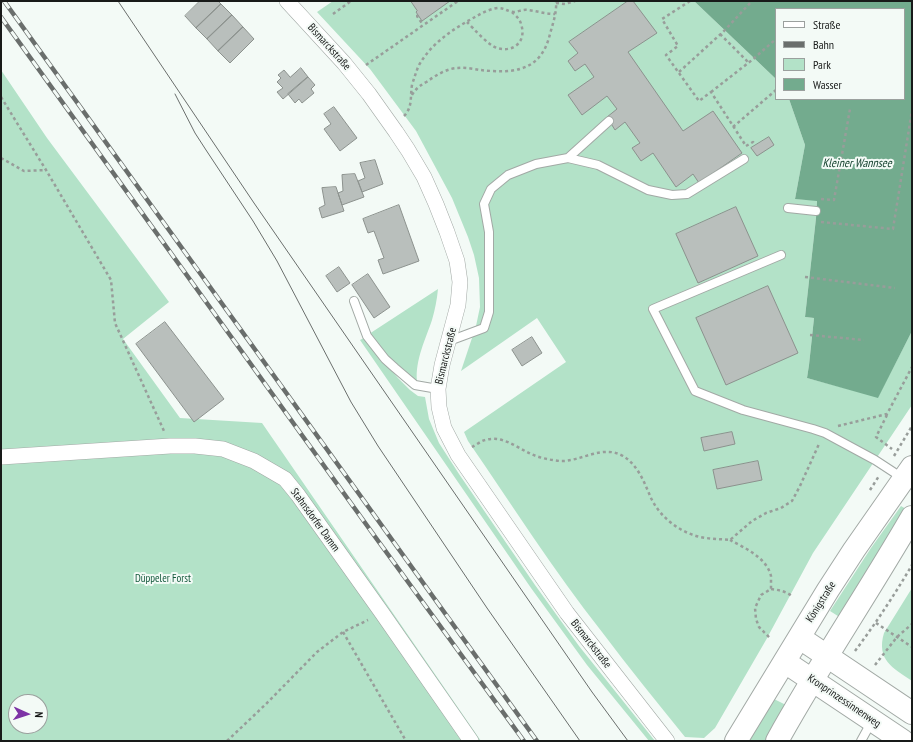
<!DOCTYPE html>
<meta charset="utf-8">
<style>
body{margin:0}
#map{position:relative;width:913px;height:742px;overflow:hidden;background:#f3faf6;font-family:"PT Sans Narrow",sans-serif}
canvas{display:block}
.frame{position:absolute;inset:0;border:2px solid #181a19;pointer-events:none}
.legend{position:absolute;left:775px;top:8px;width:130px;height:92px;box-sizing:border-box;background:#f3faf6;border:1px solid #9ba09e;margin:0;padding:5px 7px;list-style:none;font-size:12px;color:#181a19}
.legend li{display:flex;align-items:center;gap:8px;height:20px}
.legend b{width:20px;border:1px solid #9ba09e}
.north{position:absolute;left:8px;top:694px;width:40px;height:40px;box-sizing:border-box;background:#f3faf6;border:1px solid #9ba09e;border-radius:50%;rotate:93deg;font-size:11px;font-weight:700;line-height:16px;text-align:center;color:#181a19}
.north::after{content:'';display:block;margin:auto;width:14px;height:18px;background:#7d33a6;clip-path:polygon(50% 0,100% 100%,50% 72%,0 100%)}
</style>
<div id="map">
<canvas width="913" height="742"></canvas>
<div class="frame"></div>
<ul class="legend">
<li><b style="height:5px;background:#fff"></b>Straße</li>
<li><b style="height:5px;background:#6a6e6c"></b>Bahn</li>
<li><b style="height:11px;background:#b3e2c8"></b>Park</li>
<li><b style="height:11px;background:#73ab8e"></b>Wasser</li>
</ul>
<div class="north">N</div>
</div>
<script>
const ctx = document.querySelector('canvas').getContext('2d');
ctx.lineJoin = 'round';
function paint(path, color) { ctx.fillStyle = color; ctx.fill(path, 'evenodd'); }
function stroke(path, color, width, dash) { ctx.strokeStyle = color; ctx.lineWidth = width; ctx.lineCap = dash ? 'butt' : 'round'; ctx.setLineDash(dash || []); ctx.stroke(path); }
function label(font, color, halo, rows, align = 'center') {
  ctx.font = font + ' "PT Sans Narrow",sans-serif'; ctx.lineWidth = 4; ctx.setLineDash([]); ctx.textBaseline = 'middle'; ctx.strokeStyle = halo; ctx.fillStyle = color; for (const [text, x, y, turn = 0] of rows) {
    ctx.save(); ctx.translate(x, y); ctx.rotate((+turn || 0) * Math.PI / 180); ctx.textAlign = isNaN(turn) ? turn : align; if (halo) ctx.strokeText(text, 0, 0); ctx.fillText(text, 0, 0); ctx.restore();
  }
}
paint(new Path2D(`
 M333,1h361l82,78v20h13l16,46 -10,54 22,1 -1,18 -11,99 9,1 -5,47 -2,13 71,19 34,-66v74l-99,148 -47,87 -51,88 -11,10 -19,-1c-28,-35 -56,-69 -83,-105 -48,-61 -90,-127 -134,-191l-4,-9 102,-70 -29,-44 -76,53 15,-45 4,-19 -1,-29 -5,-23 -6,-18 -16,-39 -29,-54 -7,-13 -46,-62 -53,-57z
 M1,70l46,68 122,164 -46,37 57,79 82,5 219,318h-480zM16,702h24v24h-24z
 M438,289c-1,10 -3,21 -6,31 -6,18 -17,40 -15,61 -17,-9 -36,-31 -48,-47z
 M364,338l34,40 12,12 8,6 7,1 4,22 10,24 20,31 76,111 44,61 76,95h-6l-62,-76 -56,-77 -171,-248z
 M901,506l5,3 -65,109 -11,-7 41,-63z
 M912,588v93c-19,-13 -36,-21 -28,-48z
 M772,698l14,7 -19,36h-20z`), '#b3e2c8');
paint(new Path2D(`
 M694,1h218v330l-34,67 -71,-20 2,-13 5,-47 -9,-1 11,-99 1,-17 -22,-2 10,-54 -16,-46h115v-90h-128v70z`), '#73ab8e');
const building = new Path2D(`
 M200,1h18l3,3 -25,24 -11,-12z
 M411,1h39l-28,20 -6,-9 1,-1z
 M628,1h5l24,32 -29,19 55,79 30,-20 29,42 -43,30 -6,-9 -17,13 -23,-34 -12,8 -9,-13 8,-5 -15,-21 -10,8 -8,-13 10,-8 -10,-13 -25,19 -14,-20 26,-18 -9,-13 -10,7 -7,-10 10,-8 -9,-11z
 M221,4l11,11 -25,24 -11,-11z
 M232,15l11,12 -25,24 -11,-12z
 M243,27l11,12 -24,24 -12,-12z
 M301,68l7,9 -25,22 -6,-7 6,-4 -6,-6 4,-4 -3,-3 6,-5 6,7z
 M308,77l7,8 -4,4 3,4 -12,10 -3,-4 -4,4 -7,-9z
 M334,107l23,31 -17,13 -16,-22 7,-5 -7,-10z
 M769,137l5,8 -17,11 -6,-8z
 M375,160l8,24 -21,8 -4,-11 7,-3 -5,-15z
 M355,174l9,23 -22,8 -4,-12 5,-2 -1,-16z
 M336,187l8,24 -22,7 -3,-10 6,-3 -3,-17z
 M399,205l20,56 -36,13 -5,-14 6,-2 -10,-27 -6,2 -5,-14z
 M736,207l22,49 -60,27 -22,-49z
 M339,267l11,16 -13,9 -11,-16z
 M368,274l22,33 -16,11 -22,-33z
 M768,286l30,67 -72,32 -30,-67z
 M165,322l59,77 -30,23 -58,-78z
 M532,337l10,16 -20,13 -10,-16z
 M732,432l3,12 -31,7 -3,-13z
 M758,461l4,19 -45,9 -4,-19z`);
paint(building, '#b9bfbc');
stroke(building, '#8c928e', 1);
const service = new Path2D(`
 M568,158l41,-37
 M788,208l28,3
 M781,255l-128,54 42,82 48,19 70,19 12,4 50,27 29,19
 M354,301l13,35 18,23 10,9 20,17 23,4
 M449,341l35,-13 5,-16v-80l-5,-28 7,-15 17,-14 28,-11 32,-6 30,7 50,25 24,5 15,-1 57,-35
 M861,741l11,-20`);
const minor = new Path2D(`
 M287,1l57,62 25,31 27,38 12,18 16,27 12,27 11,28 10,29 3,21 -2,23 -16,60 -4,24 1,18 5,21 14,27 109,158 100,128
 M1,457l169,-11h25l28,3 31,12 31,18 13,16 84,118 89,128`);
const secondary = new Path2D(`
 M800,638l112,75
 M785,662l118,79`);
const primary = new Path2D(`
 M736,741l92,-151 26,-40 58,-83
 M777,741c42,-76 91,-148 135,-224`);
stroke(service, '#a2a9a5', 10);
stroke(minor, '#a2a9a5', 16);
stroke(secondary, '#a2a9a5', 24);
stroke(primary, '#a2a9a5', 24);
stroke(new Path2D(`
 M690,1l-28,18 16,27 -12,9 33,46 12,-9 35,54
 M556,3l9,1 10,-3
 M333,14l18,-13
 M416,16h1l6,9
 M467,22c7,7 21,23 30,26 17,5 30,-7 24,-24 -1,-5 -5,-8 -9,-12
 M720,34l28,28
 M366,65l92,-64
 M679,72l45,-41 28,-30
 M711,92l41,-32 24,-21
 M412,95c4,-7 9,-10 16,-14 8,-6 20,-13 30,-13 7,-1 15,1 22,2 20,2 46,4 60,-14 5,-6 8,-14 10,-22 3,-11 7,-22 6,-33
 M1,97l45,73 65,110 4,43 49,108
 M404,116c9,-9 6,-20 8,-31 2,-7 4,-12 6,-18 12,-23 35,-38 57,-50 7,-4 14,-8 23,-9 6,0 9,3 15,4 5,0 10,-3 15,-2 9,1 17,4 27,4
 M733,127l43,-37
 M746,146l7,-4 2,3
 M1,158l23,13 22,-1
 M821,199l13,1 16,-91
 M821,222l72,7 19,-119
 M805,277l90,11
 M810,335l54,5
 M887,415l-11,22 16,12
 M838,426l49,-12 25,-47
 M472,447c4,-2 9,-6 13,-7 17,-5 31,7 46,14 9,4 19,6 29,7 20,1 43,-17 63,-5 15,9 21,26 28,42 9,19 28,34 49,39 10,2 20,2 30,3l22,-19 14,-8 15,-5 11,-7 8,-15 19,-42
 M894,456l18,-30
 M870,490l9,-14
 M730,540c15,8 37,18 41,36 0,4 0,9 0,13l-10,6 -6,13 1,11 3,8 12,12
 M771,589c8,1 15,2 22,8
 M876,623l36,24
 M343,632l63,109
 M855,651c21,-28 40,-57 57,-86
 M875,665l22,-28 15,-13
 M227,741l39,-37 51,-52 26,-20 25,-12`), '#989d9a', 2.5, [3, 3]);
stroke(service, '#fff', 8);
stroke(minor, '#fff', 15);
stroke(secondary, '#fff', 22);
stroke(primary, '#fff', 22);
stroke(new Path2D(`
 M118,1l136,202 338,489 36,49
 M175,94l20,39 11,17 47,71 24,40 74,141 27,44 109,162 93,133`), '#6a6e6c', 1);
const rail = new Path2D(`
 M4,1l533,740
 M1,17l375,521 148,203`);
stroke(rail, '#6a6e6c', 4.5);
stroke(rail, '#f3faf6', 3, [9]);
label('11px', '#181a19', '#f3faf6', [
 ["Bismarckstraße",329,47,48],
 ["Bismarckstraße",446,356,-76],
 ["Stahnsdorfer Damm",315,520,54],
 ["Königstraße",821,602,-58],
 ["Bismarckstraße",591,644,52],
 ["Kronprinzessinnenweg",844,701,34]
]);
label('11px', '#14593c', '#f3faf6', [
 ["Düppeler Forst",163,579]
]);
label('italic 12px', '#103e2a', '#f3faf6', [
 ["Kleiner Wannsee",857,164]
]);
</script>
